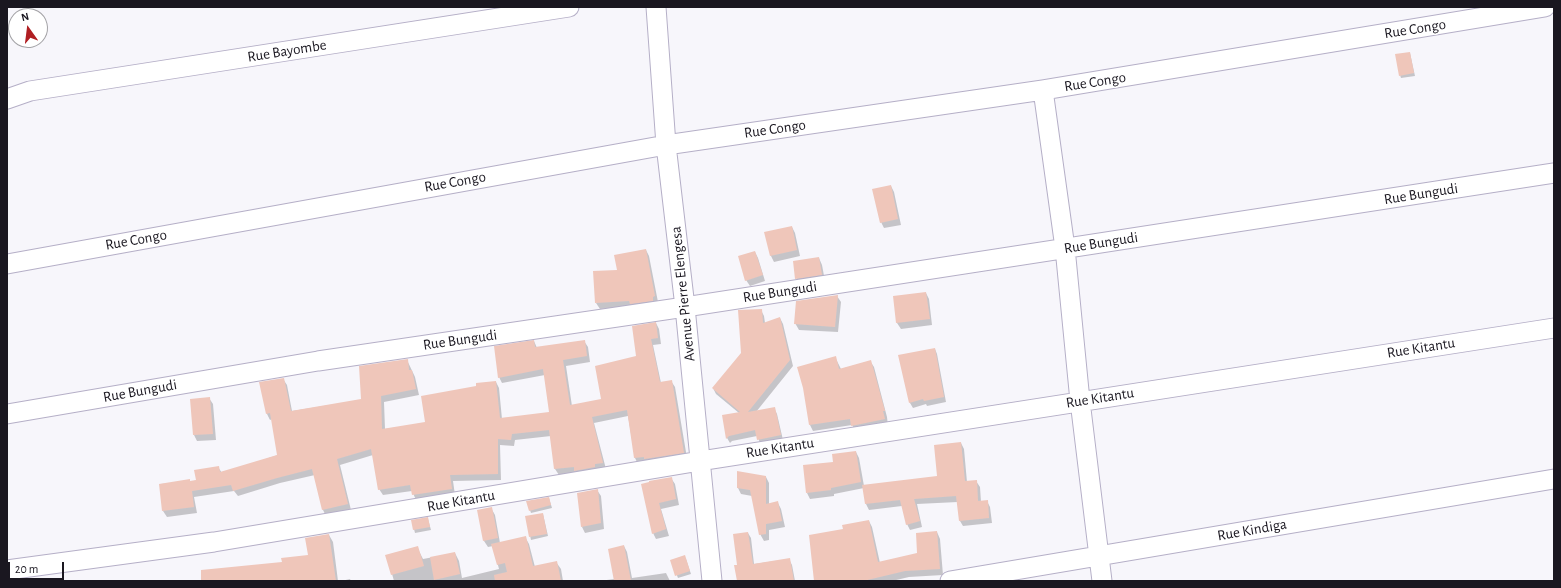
<!DOCTYPE html>
<style>
body{margin:0}
#map{position:relative;width:1561px;height:588px;overflow:hidden;background:#f7f6fb;font-family:"Alegreya Sans",sans-serif}
canvas{display:block}
.frame{position:absolute;inset:0;border:8px solid #1a1720;pointer-events:none}
.north{position:absolute;left:8px;top:8px;width:40px;height:40px;box-sizing:border-box;background:#fff;border:1px solid #a3a2a6;border-radius:50%;rotate:346deg;font-size:11px;font-weight:700;line-height:16px;text-align:center;color:#1a1720}
.north::after{content:'';display:block;margin:auto;width:14px;height:18px;background:#b01e22;clip-path:polygon(50% 0,100% 100%,50% 72%,0 100%)}
.scale{position:absolute;left:8px;top:562px;width:56px;height:18px;box-sizing:border-box;border:2px solid #1a1720;border-top:0;padding-left:5px;font-size:12px;line-height:14px;white-space:nowrap;color:#1a1720;-webkit-text-stroke:3px #fff;paint-order:stroke}
</style>
<div id="map">
<canvas width="1561" height="588"></canvas>
<div class="frame"></div>
<div class="north">N</div>
<div class="scale">20 m</div>
</div>
<script>
const ctx = document.querySelector('canvas').getContext('2d');
ctx.lineJoin = 'round';
function paint(path, color) { ctx.fillStyle = color; ctx.fill(path, 'evenodd'); }
function stroke(path, color, width, dash) { ctx.strokeStyle = color; ctx.lineWidth = width; ctx.lineCap = dash ? 'butt' : 'round'; ctx.setLineDash(dash || []); ctx.stroke(path); }
function label(font, color, halo, rows, align = 'center') {
  ctx.font = font + ' "Alegreya Sans",sans-serif'; ctx.lineWidth = 3; ctx.setLineDash([]); ctx.textBaseline = 'middle'; ctx.strokeStyle = halo; ctx.fillStyle = color; for (const [text, x, y, turn = 0] of rows) {
    ctx.save(); ctx.translate(x, y); ctx.rotate((+turn || 0) * Math.PI / 180); ctx.textAlign = isNaN(turn) ? turn : align; if (halo) ctx.strokeText(text, 0, 0); ctx.fillText(text, 0, 0); ctx.restore();
  }
}
paint(new Path2D(`
 M1410,53l5,23 -14,2 -1,-3z
 M891,186l3,6 7,33 -17,3 -3,-6z
 M792,227l3,6 5,23 -26,6 -3,-6 -6,-23z
 M646,250l3,6 9,46 -25,5 -33,2 -4,-6 22,-32z
 M755,252l3,6 7,23 -15,5 -4,-6z
 M819,258l3,7 3,16 -25,4 -4,-6z
 M926,293l3,6 3,26 -31,4 -4,-6 -3,-26z
 M837,296l4,6 -3,30 -39,-2 -4,-7z
 M761,310l3,6 1,7 15,-5 3,6 10,42 -37,46 18,-4 3,6 6,26 -22,5 -4,-9 -25,5 -2,2 -3,-5 -4,-22 16,-3 -23,-19 -3,-6 29,-35z
 M656,323l3,6 2,15 -8,1 8,38 10,-2 4,6 12,71 -49,6 -3,-6 -7,-42 -34,7 12,46 -47,6 -4,-6 -4,-33 -36,4 -1,6 -14,-1 1,35 -48,1 2,14 -39,5 -4,-9 -29,4 -4,-6 -6,-34 -33,10 11,45 -25,6 -3,-6 -8,-35 -35,8 -42,13 -4,-5 -40,6 3,16 -30,4 -4,-6 -3,-27 31,-2 6,-2 21,-13 4,6 56,-18 -6,-36 -2,1 -3,-6 -7,-31 23,-4 4,6 5,26 70,-11 45,-40 8,17 4,18 -35,7 1,27 41,-6 51,-36 19,-5 3,6 3,31 48,-6 -5,-38 -43,8 -3,-6 35,-36 3,7 47,-7 4,6 2,15 -24,4 6,40 31,-6 34,-43z
 M935,349l2,5 9,48 -19,4 -1,-2 -13,4 -3,-5 -11,-47z
 M835,357l6,12 29,-8 4,6 13,50 1,9 -32,5 -4,-6 -39,6 -3,-6 -6,-37z
 M209,398l4,6 3,36 -19,1 -3,-6 -3,-35z
 M961,443l3,6 3,33 9,-1 4,6 1,15 6,-1 3,6 2,16 -29,3 -3,-5 -2,-19 -41,2 5,23 -12,3 -3,-6 -5,-18 -33,4 -3,-6 -2,-16 -30,6v2l-24,3 -3,-6 27,-30 22,-11 3,6 5,28 74,-9z
 M766,477l3,6v21l9,-1 3,6 4,18 -16,3v10l-5,1 -4,-7 -8,-38 -11,-2 -3,-6z
 M671,478l4,6 4,21 -18,4 8,27 -13,3 -3,-6 -3,-50z
 M597,490l4,6 3,33 -19,4 -3,-6z
 M549,498l3,10 -21,5 -1,-3z
 M491,508l4,7 5,28 25,-6 4,7 6,23 21,-5 5,7 2,12h-169l-7,-25 30,-9 6,12 32,-6 4,8 3,17 37,-9 -6,-23 -5,1 -4,-6 -6,-30z
 M543,514l5,22 -17,4 -5,-23z
 M428,519l3,11 -16,3 -3,-12z
 M869,521l3,6 8,36 38,-9 19,-22 3,7 3,36 -34,2 -17,4h-77l29,-51z
 M748,533l3,5 3,26 35,-5 3,6 3,16h-57v-15z
 M329,535l4,7 5,39h-121l92,-25z
 M624,546l3,6 5,26 34,-5 4,8h-71l15,-2z
 M686,559l5,15 -13,4 -7,-17z
 M350,579l1,2h-10z`), '#0003');
paint(new Path2D(`
 M1410,52l4,21 -15,3 -4,-22z
 M891,185l7,34 -18,4 -8,-34z
 M792,226l5,24 -27,6 -6,-24z
 M646,249l9,47 -2,1v4l-23,3 -1,-3 -34,2 -2,-32 24,-1 -3,-15z
 M755,251l8,24 -18,6 -7,-25z
 M819,257l3,18 -27,4 -2,-18z
 M926,292l4,27 -34,4 -3,-27z
 M838,295l-3,32 -41,-3 2,-23z
 M762,309l1,14 17,-6 10,43 -42,52 27,-5 6,28 -24,5 -2,-10 -26,6 -3,3 -4,-24 18,-3 -28,-24 29,-35 -3,-43z
 M656,322l2,16 -7,1 9,43 12,-2 12,73 -40,6v-2l-10,1 -7,-48 -35,7 11,46 -8,1v3l-21,4v-4l-20,2 -5,-39 -37,4 -1,6 -13,-1v35l-48,1 2,14 -40,6 -2,-10 -32,5 -7,-41 -34,10 11,45 -26,6 -10,-41 -35,9 -44,13 -2,-6 -39,6 2,16 -32,4 -3,-27 31,-5v2l6,-1 -2,-10 25,-4 1,6 57,-17 -7,-42 -4,1 -7,-32 25,-4 7,33 70,-12 -2,-33 49,-7 1,11h3l4,19 -35,7 1,33 43,-7 -4,-26 55,-10v-3l20,-2 4,37 49,-6 -6,-43 -45,9 -4,-32 40,-6 1,7 50,-7 2,16 -24,4 7,45 31,-6 -6,-33 41,-10 -4,-30z
 M935,348l9,49 -20,4 -1,-2 -14,4 -11,-48z
 M836,356l3,13 32,-9 14,51h-2l2,8 -34,7 -1,-7 -41,6 -6,-37 -6,-21z
 M210,397l3,37 -20,1 -3,-36z
 M961,442l4,39 12,-1 1,21 10,-1 1,18 -30,3 -3,-25 -42,3 6,22 -14,4 -6,-25 -35,4 -3,-19 75,-9 -3,-31z
 M856,451l5,31 -30,6v2l-25,3 -3,-28 30,-3 -1,-8z
 M737,471l29,5v28l12,-3 4,20 -16,3v10l-7,1 -9,-45 -13,-2z
 M672,477l4,22 -17,4 7,26 -14,5 -11,-50 8,-2v-1z
 M598,489l3,34 -20,4 -4,-34z
 M549,497l2,8 -22,6 -3,-10z
 M492,507l6,31 -15,3 -6,-31z
 M543,513l4,21 -18,3 -4,-21z
 M428,517l2,10 -17,3 -2,-10z
 M869,520l9,42 39,-9 -1,-20 21,-2 3,38 -35,2 -42,10h-49l-5,-46 34,-6 -1,-4z
 M748,532l5,32 37,-6 4,23h-57l-3,-16h3l-4,-31z
 M329,534l7,47h-135v-11l81,-8 -1,-4 27,-3 -3,-17z
 M526,536l7,30 24,-5 4,20h-66l-1,-6 13,-3 -2,-9 -8,2 -6,-21z
 M624,545l7,36h-17l-6,-32z
 M418,546l6,20 -33,9 -6,-20z
 M455,552l5,22 -26,6 -4,-23z
 M685,555l5,16 -15,5 -5,-16z`), '#efc6ba');
const minor = new Path2D(`
 M656,7l10,138 19,162 27,274
 M1043,90l22,158 15,153 22,180
 M7,99l23,-8 539,-84
 M7,264l659,-119 377,-55 502,-83
 M7,414l311,-53 367,-54 869,-134
 M7,570l207,-28 486,-81 854,-133
 M950,581l604,-102`);
stroke(minor, '#b5afc7', 21);
stroke(minor, '#fff', 19);
label('15px', '#1a1720', '#fff', [
 ["Rue Congo",1415,29,-9],
 ["Rue Bayombe",287,51,-9],
 ["Rue Congo",1095,82,-9],
 ["Rue Congo",775,129,-8],
 ["Rue Congo",455,182,-10],
 ["Rue Bungudi",1421,194,-9],
 ["Rue Congo",136,240,-10],
 ["Rue Bungudi",1101,243,-9],
 ["Rue Bungudi",780,292,-9],
 ["Avenue Pierre Elengesa",683,294,-96],
 ["Rue Bungudi",460,340,-8],
 ["Rue Kitantu",1421,348,-9],
 ["Rue Bungudi",140,391,-10],
 ["Rue Kitantu",1100,398,-9],
 ["Rue Kitantu",780,448,-9],
 ["Rue Kitantu",461,501,-10],
 ["Rue Kindiga",1252,530,-10]
]);
</script>
